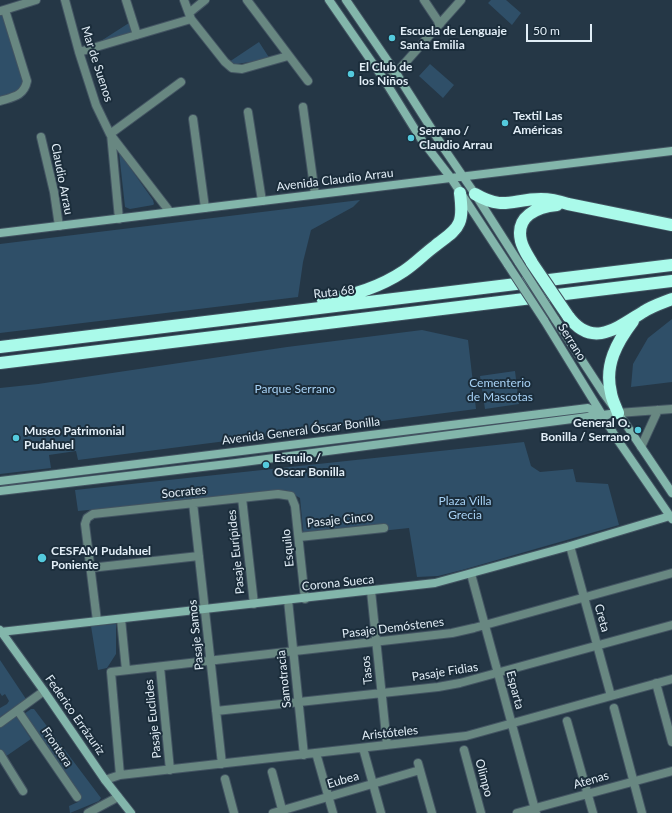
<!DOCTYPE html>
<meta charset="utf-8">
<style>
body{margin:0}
#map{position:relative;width:672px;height:813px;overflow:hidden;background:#253746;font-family:Lato,sans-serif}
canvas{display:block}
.scale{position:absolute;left:526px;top:24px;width:66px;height:18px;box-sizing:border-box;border:2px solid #e1edf6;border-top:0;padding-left:5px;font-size:12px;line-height:14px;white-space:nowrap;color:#e1edf6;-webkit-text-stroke:3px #1b2d3b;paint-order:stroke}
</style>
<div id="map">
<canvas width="672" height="813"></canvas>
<div class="scale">50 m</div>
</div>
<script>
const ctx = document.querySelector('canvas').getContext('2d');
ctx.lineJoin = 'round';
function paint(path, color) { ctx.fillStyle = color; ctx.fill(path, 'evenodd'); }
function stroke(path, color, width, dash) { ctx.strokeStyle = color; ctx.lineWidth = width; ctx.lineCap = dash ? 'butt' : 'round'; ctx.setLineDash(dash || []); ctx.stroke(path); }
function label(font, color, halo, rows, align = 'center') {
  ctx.font = font + ' Lato,sans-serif'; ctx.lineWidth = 4; ctx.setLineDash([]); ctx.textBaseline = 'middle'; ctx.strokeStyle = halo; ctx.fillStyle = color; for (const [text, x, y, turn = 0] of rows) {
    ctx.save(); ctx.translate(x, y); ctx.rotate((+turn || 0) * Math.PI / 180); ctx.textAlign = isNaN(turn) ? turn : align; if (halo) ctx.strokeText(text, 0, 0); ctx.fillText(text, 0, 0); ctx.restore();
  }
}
paint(new Path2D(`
 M491,0h15l15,13 -9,12 -24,-22z
 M5,10l21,77 -26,14v-90z
 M132,21l5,14 -47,13z
 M259,42l11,17 -47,7z
 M430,64l24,21 -11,13 -24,-22z
 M119,152l34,48 1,4 -1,1 -23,4 -5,-2z
 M360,200l-7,7 -42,23 -8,32 -5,35 -298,36v-89z
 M672,319v63l-41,5 2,-23 15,-26z
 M422,330l46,10 8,69 -398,51 -2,-9 -27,4 2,13 -51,6v-86l38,-4 249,-37z
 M515,371l4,33 -34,5 -5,-33z
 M524,442l7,24 9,6 33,-3 3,13 32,2 11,41 -157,45 -24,6 -21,1 -8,-49 -105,11 -4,-41 -14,-8 -208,21 -3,-21z
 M116,624v30l-9,14 -9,2 -7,-44z
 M0,660l26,39 -26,18v-9l7,-4 2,-3 -4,-7 -3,2 -2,-3z
 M31,709h3l67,89 -2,3 -29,12 -1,-7 9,-4 2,-3 -56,-85z
 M16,716l15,23 -26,18 -5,-7v-24z`), '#2f4f68');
const street = new Path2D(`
 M65,0l14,52 17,53 14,29 60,78
 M126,0l11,35
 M184,0l7,19 34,43 7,6 10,1 46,-13
 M247,0l61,81
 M424,0l16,24
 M1,11l35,-11
 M189,13l16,-13
 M79,52l112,-33
 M385,81l11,-8 65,-73
 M0,101c13,-4 24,-5 27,-20l-22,-71
 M303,107l12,87
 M248,112l14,89
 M193,119l12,89
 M110,134l71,-52
 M111,134l8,85
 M41,137l13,55 5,34
 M618,413l54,-4
 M641,447l17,-37
 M242,498l12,106
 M193,503l29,261
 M299,537l85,-9
 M570,546l41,150
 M90,568l109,-12
 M471,574l65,239
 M371,591l16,154
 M288,600l16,155
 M121,619l5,51
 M97,621l-12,-97 2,-6 6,-4 185,-20 13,2 4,10 10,93
 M160,667l10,103
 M656,683l16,59
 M614,708l28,105
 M18,711l59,86
 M216,711l222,-24 22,-4 212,-58
 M567,721l26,92
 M0,723l44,-32
 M363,748l18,65
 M464,750l17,63
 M316,753l17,60
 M0,754l23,37
 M418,763l14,50
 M272,772l11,41
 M120,775l-9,-103 341,-39 22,-5 198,-55
 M225,779l9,34
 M105,780l15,-5 346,-39 206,-57
 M88,813l30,-16
 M273,813l147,-43
 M517,813l155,-42`);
const secondary = new Path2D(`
 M329,0l56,81 36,58 30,39 57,87
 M346,0l50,73 49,77 30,44 44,69
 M0,233l672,-82
 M555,319l49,75 19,26 49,73
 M544,320l73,119 55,80
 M0,481l588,-73 15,7
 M0,491l236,-28 382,-50
 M0,630l44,61 61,89 26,33
 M0,632l435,-49 135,-37 100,-30`);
const highway = new Path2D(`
 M475,194c29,17 37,5 66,5 9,0 18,2 27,5l104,21
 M532,263c-4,-7 -9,-14 -11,-22 -6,-25 16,-34 36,-36
 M323,300c29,-4 57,-13 81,-29 11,-7 20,-17 31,-25 8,-7 20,-13 24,-23 4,-9 2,-21 1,-30
 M568,316c24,33 49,12 75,-4 9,-6 19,-9 29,-13
 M0,347l672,-82
 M0,363l672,-82
 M618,413c-2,-6 -6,-13 -7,-20 -7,-28 6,-51 22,-72`);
stroke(street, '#435462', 10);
stroke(secondary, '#435462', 10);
stroke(highway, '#435462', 14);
stroke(street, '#688781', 8);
stroke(secondary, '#83b6ab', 8);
stroke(highway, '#aafaea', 12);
const secondaryBridge = new Path2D(`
 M519,263l36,56
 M508,265l36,55`);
const highwayBridge = new Path2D(`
 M532,263l36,53`);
stroke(secondaryBridge, '#435462', 10, []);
stroke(highwayBridge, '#435462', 14, []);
stroke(secondaryBridge, '#83b6ab', 8);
stroke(highwayBridge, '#aafaea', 12);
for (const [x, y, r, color] of [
 [392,38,4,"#54cadd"],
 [351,74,4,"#54cadd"],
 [505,123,4,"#54cadd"],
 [411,138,4,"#54cadd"],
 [638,430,4,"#54cadd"],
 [16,438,4,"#54cadd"],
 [266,465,4,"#54cadd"],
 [42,558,5,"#54cadd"]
]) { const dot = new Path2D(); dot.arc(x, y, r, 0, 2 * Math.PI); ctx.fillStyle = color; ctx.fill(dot); stroke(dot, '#1b2d3b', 1.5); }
label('bold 12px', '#e1edf6', '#1b2d3b', [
 ["Escuela de Lenguaje",400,31],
 ["Santa Emilia",400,45],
 ["El Club de",359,67],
 ["los Niños",359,81],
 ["Textil Las",513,116],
 ["Américas",513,130],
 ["Serrano /",419,131],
 ["Claudio Arrau",419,145],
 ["General O.",630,423,"right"],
 ["Bonilla / Serrano",630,437,"right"],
 ["Museo Patrimonial",24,431],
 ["Pudahuel",24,445],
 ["Esquilo /",274,458],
 ["Oscar Bonilla",274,472],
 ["CESFAM Pudahuel",51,551],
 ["Poniente",51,565]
], 'left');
label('12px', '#e1edf6', '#1b2d3b', [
 ["Mar de Suenos",97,64,72],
 ["Claudio Arrau",62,179,79],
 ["Avenida Claudio Arrau",335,180,-7],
 ["Ruta 68",334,292,-7],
 ["Serrano",572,342,58],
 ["Avenida General Óscar Bonilla",301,431,-7],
 ["Socrates",184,492,-6],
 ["Pasaje Cinco",340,520,-6],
 ["Esquilo",288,548,-96],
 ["Pasaje Eurípides",236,552,-96],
 ["Corona Sueca",338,583,-6],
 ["Creta",602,618,75],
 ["Pasaje Demóstenes",393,628,-7],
 ["Pasaje Samos",196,635,-96],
 ["Tasos",367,670,-96],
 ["Pasaje Fidias",445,672,-9],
 ["Samotracia",284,679,-96],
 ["Esparta",515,690,75],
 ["Federico Errázuriz",75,715,55],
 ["Pasaje Euclides",153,719,-96],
 ["Aristóteles",390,733,-6],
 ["Frontera",57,747,56],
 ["Olimpo",484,778,75],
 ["Eubea",343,780,-16],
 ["Atenas",591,780,-16]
]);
label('12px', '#a7d1f4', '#1b2d3b', [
 ["Cementerio",500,383],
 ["de Mascotas",500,397],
 ["Parque Serrano",295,389],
 ["Plaza Villa",465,501],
 ["Grecia",465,515]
]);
</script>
